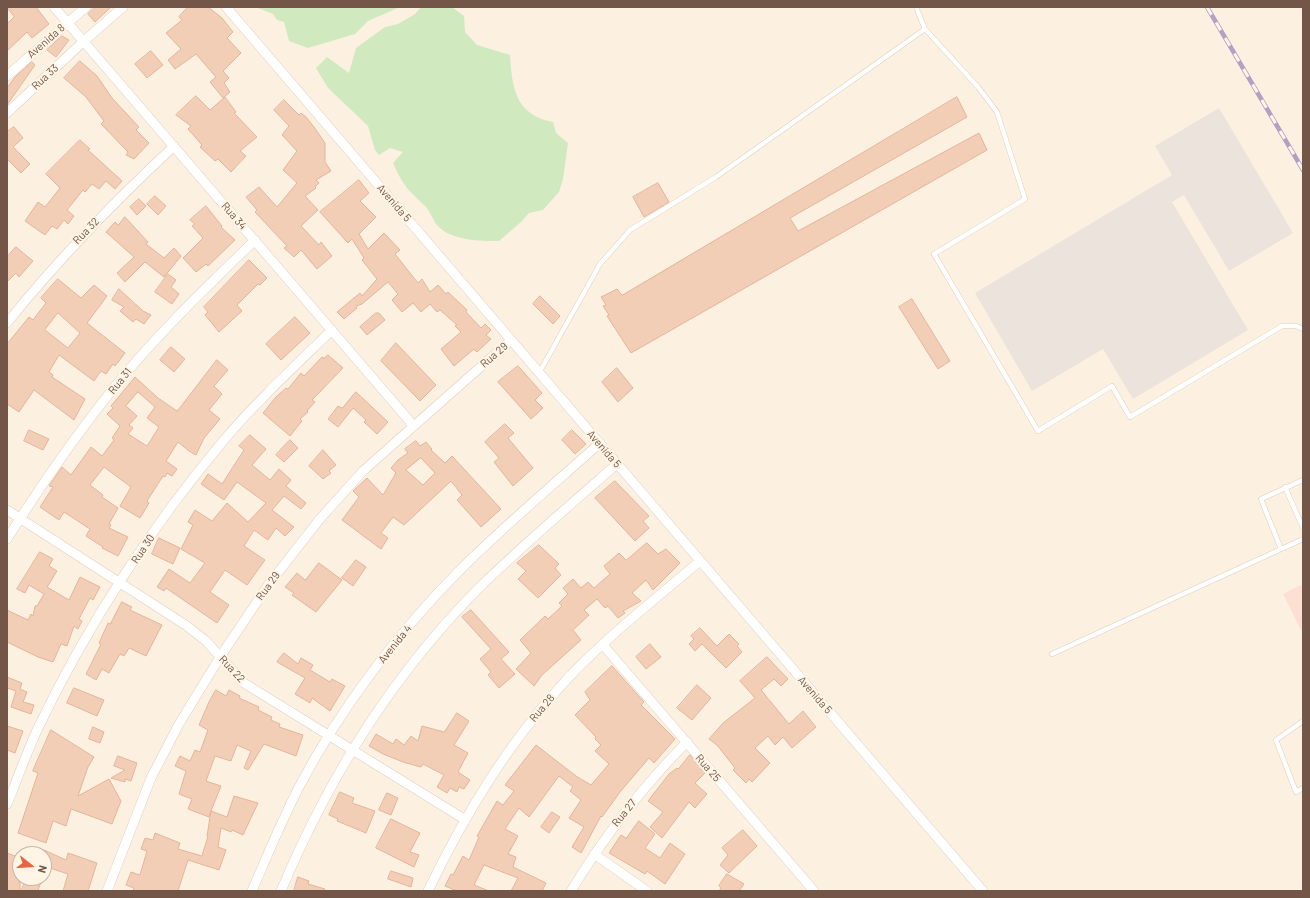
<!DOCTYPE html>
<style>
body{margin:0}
#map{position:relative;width:1310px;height:898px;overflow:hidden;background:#fcf1e0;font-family:Barlow,sans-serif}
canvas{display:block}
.frame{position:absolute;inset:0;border:8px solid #735647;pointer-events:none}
.north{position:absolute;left:12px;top:846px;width:40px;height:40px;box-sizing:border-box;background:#fff5e6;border:1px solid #c7b5a6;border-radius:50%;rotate:107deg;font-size:11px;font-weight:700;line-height:16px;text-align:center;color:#735647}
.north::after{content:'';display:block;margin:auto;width:14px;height:18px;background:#e86543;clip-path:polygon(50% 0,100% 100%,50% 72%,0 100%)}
</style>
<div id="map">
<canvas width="1310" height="898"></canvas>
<div class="frame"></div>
<div class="north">N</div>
</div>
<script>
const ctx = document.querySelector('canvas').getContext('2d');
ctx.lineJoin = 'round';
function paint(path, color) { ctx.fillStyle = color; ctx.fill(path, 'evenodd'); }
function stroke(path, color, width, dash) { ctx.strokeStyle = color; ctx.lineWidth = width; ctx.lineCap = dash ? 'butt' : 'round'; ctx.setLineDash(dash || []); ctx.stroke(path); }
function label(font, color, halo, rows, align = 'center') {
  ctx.font = font + ' Barlow,sans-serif'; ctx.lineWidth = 4; ctx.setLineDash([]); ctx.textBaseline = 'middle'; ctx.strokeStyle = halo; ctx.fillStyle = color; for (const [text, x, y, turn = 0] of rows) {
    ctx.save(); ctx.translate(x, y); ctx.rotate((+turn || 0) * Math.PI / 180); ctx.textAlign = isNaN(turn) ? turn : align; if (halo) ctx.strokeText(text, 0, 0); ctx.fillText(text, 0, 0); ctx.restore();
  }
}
paint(new Path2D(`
 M1301,585l2,4v45l-20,-40z`), '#fddfd3');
paint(new Path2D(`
 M1219,108l74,125 -64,38 -45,-76 -12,7 76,128 -115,69 -30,-50 -71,42 -57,-98 197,-118 -17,-29z`), '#ebe3dc');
paint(new Path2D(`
 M255,7h145l-32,14 -13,13 -47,14 -19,-7 -5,-19 -7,-2 -4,-6z
 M421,7h31l12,9 1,16 12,13 33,10c2,32 5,60 43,67l3,11 12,10 -5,36 -4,13 -16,18 -14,3 -8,9 -22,19c-19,0 -48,0 -62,-16 -5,-6 -7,-15 -13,-20 -16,-15 -22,-21 -31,-42l10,-11 -13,-4 -11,7 -4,-5 -7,-24 -40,-38 -12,-20 11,-11 22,16 7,-25 29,-21 13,-3 17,-10z`), '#d1e9bf');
const building = new Path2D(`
 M7,7h29l13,17 -17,14 -5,-6 -20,19v-27l7,-7z
 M95,7h16l-16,15 -7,-8z
 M188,7h20l14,11 11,14 -6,6 14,15 -18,18 6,7 -5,5 6,9 -7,6 -13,-16 6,-5 -20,-23 -21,15 -7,-9 13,-11 -15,-16 16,-13 -3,-3z
 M62,36l7,4 -13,17 -9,-7z
 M151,51l12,14 -16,13 -12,-14z
 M80,61l17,15 15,22 27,29 -3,3 13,13 -15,16 -8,-4 2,-3 -27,-28 3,-3 -18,-24 -22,-19z
 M32,62l3,3 -28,40v-17l8,-11z
 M196,96l14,14 15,-13 11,15 -2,1 23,24 -17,14 6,5 -15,16 -13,-13 -3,2 -15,-14 2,-2 -14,-16 3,-3 -15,-11z
 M957,97l10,20 -177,101 8,13 181,-98 8,17 -356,203 -24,-37 2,-1 -6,-9 3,-1 -5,-8 16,-8 5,6z
 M284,100l15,15 2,-2 5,4 8,10 11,16v19l6,9 -15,9 3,3 -4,4 1,1 -11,8 13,14 -17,16 18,19 2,-3 11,14 -15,13 -16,-19 -7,7 -10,-9 3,-2 -32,-34 2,-2 -11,-13 13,-10 18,20 20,-24 -14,-13 14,-19 -15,-16 7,-9 -15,-16z
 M14,127l9,11 -10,9 17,17 -9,9 -14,-14v-27z
 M80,140l10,9 -2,1 34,31 -7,8 -9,-8 -7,8 -7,-5 -7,8 -2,-2 -16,20 7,6 -6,8 -4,-4 -7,9 -5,-3 -7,9 -20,-14 13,-19 7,5 15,-19 -14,-14z
 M359,180l10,13 -9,8 16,16 -17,17 9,15 16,-16 16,17 -5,4 23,29 4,-4 8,13 8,-7 8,9 2,-2 19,18 -1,2 15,16 4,-4 6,6 -5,5 5,4 -14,13 -3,-3 -20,17 -13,-17 20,-17 -6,-6 2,-1 -17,-15 -3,2 -7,-8 -9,8 -8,-9 -11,9 -10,-12 6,-6 -10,-12 -26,22 -6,2 1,2 -13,11 -7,-7 23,-19 2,3 15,-17 -15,-19 2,-2 -12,-19 -4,4 -28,-31z
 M658,183l11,19 -25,15 -11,-20z
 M155,196l11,10 -8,9 -11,-11z
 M139,199l7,7 -9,9 -7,-8z
 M206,206l16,20 -1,1 14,13 -27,26 -2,-2 -10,8 -13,-14 20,-20 -11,-12 3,-2 -5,-4z
 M125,217l23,25 -2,2 18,14 10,-10 7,8 -17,21 -19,-15 -20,20 -8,-9 17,-16 -28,-25 9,-10 3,3z
 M16,247l17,14 -14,16 -3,-4 -9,9v-25z
 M249,260l18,18 -7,7 -2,-1 -21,21 5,6 -23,21 -14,-17 3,-3 -4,-5z
 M168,274l8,6 -5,7 8,7 -7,10 -17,-12z
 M58,279l23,19 13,-13 13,11 -20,27 38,30 -10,13 -2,-2 -7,10 -5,-3 -7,10 -35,-26 -10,17 4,3 -1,2 33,22 -11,21 -40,-30 -15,22 -12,-8v-60l22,-27 4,3 13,-17 -5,-5zM58,313l22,20 -12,15 -23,-18z
 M119,289l24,22 8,4 -7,9 -8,-5 -3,3 -13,-11 4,-4 -12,-7z
 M540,296l20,20 -7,8 -20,-20z
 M912,299l38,62 -12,8 -39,-62z
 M376,313h3l6,7 -18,15 -7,-8z
 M295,317l15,16 -29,27 -15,-16z
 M396,343l40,42 -16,16 -39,-40z
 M171,347l14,12 -11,13 -14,-12z
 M328,355l15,13 -31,32 3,2 -8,9 1,1 -8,7 2,2 -12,15 -27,-23 13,-16 10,-9 2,1 13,-16 3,3 18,-19 2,1z
 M217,360l11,10 -14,16 8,8 -13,16 11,9 -16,19 -8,17 -7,-4 -11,-9 -12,19 11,8 -5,7 -5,-3 -2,4 -2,-1 -16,25 2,2 -9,15 -20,-12 11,-19 -27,-20 -14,18 13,10 -1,2 16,11 -9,16 2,1 -2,3 19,9 -10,19 -16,-8 1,-1 -17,-11 4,-7 -26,-17 -5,8 -19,-13 13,-20 -4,-1 13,-19 9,8 20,-28 11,9 12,-16 -2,-2 8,-12 -13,-12 6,-6 -2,-2 24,-29 23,21 19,13zM138,392l17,15 -8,11 12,9 -12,19 -19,-12 5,-6 -4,-3 8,-9 -11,-10z
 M518,366l24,27 -7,7 8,8 -12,11 -33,-37z
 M617,368l16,20 -15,14 -16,-20z
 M356,392l32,30 -11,12 -13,-12 2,-2 -13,-12 -15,19 -10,-8 10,-13 4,2z
 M505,424l9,9 -6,5 25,30 -20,18 -19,-24 5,-4 -14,-16z
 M29,430l20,9 -6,11 -19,-9z
 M572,430l14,14 -11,10 -13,-14z
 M250,435l16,14 -14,16 18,15 9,-11 12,11 -5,6 20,17 -5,6 -17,-13 -12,14 22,17 -9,9 -9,-8 -8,12 -14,-10 -10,16 21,14 -18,25 -22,-15 -15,22 19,13 -12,18 -51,-35 -2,3 -7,-4 12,-18 21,14 15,-20 -24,-14 12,-24 -5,-3 7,-12 17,11 15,-18 21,19 18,-19 -29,-21 -13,18 -23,-16 7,-10 14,10 22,-34 -5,-4z
 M290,440l8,8 -14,14 -8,-7z
 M416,441l4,5 6,-4 6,7 -1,1 14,13 7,-7 49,53 -20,18 -24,-27 5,-5 -11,-14 -47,44 -11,-8 -12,16 7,5 -7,11 -39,-29 17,-23 -6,-6 14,-13 16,17 13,-22 -5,-5 7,-8 10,-7 -3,-4zM421,458l14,15 -12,12 -17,-15z
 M323,450l13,15 -7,6 2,2 -8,6 -14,-13z
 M615,481l34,35 -6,5 6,7 -14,13 -40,-43z
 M159,538l21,10 -7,16 -21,-10z
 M647,543l11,11 8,-5 14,14 -27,27 -7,-10 -14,13 9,8 -18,10 2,2 -7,5 -10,-12 -3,2 -8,-9 -13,11 5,5 -16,15 8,10 -39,35 -8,11 -18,-17 15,-16 -11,-13 25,-24 3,3 14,-13 -3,-3 9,-9 -5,-6 10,-9 8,9 7,-6 6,6 16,-14 -6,-8 15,-13 7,7z
 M539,545l20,19 -4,4 6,7 -23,23 -20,-19 8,-8 -9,-8z
 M40,552l13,7 -4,7 8,5 -10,16 22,13 11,-23 20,10 -7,13 -3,-2 -9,17 -2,4 3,2 -4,8 -4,-3 -7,20 -6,-2 -8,18 -15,-5 -31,-15v-32l21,10 3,-6 2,2 2,-10h2l7,-12 -15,-9 -4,8 -8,-4z
 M356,560l10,7 -13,19 -11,-8z
 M319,563l23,17 -26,32 -24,-17 2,-2 -9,-6 12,-14 8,7z
 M122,602l10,5 -2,3 32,15 -16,31 -17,-8 -5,8 -4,-2 -11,19 -7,-4 -6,11 -10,-6 15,-30 -2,-1 9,-20 2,1z
 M471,610l38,42 -8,7 14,15 -16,14 -11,-13 3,-3 -11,-13 11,-10 -29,-32z
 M700,628l17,18 12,-12 10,10 -2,2 5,6 -16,16 -24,-24 -7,7 -6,-7 5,-5 -3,-3z
 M650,644l11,13 -15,12 -10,-12z
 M284,653l14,11 3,-6 12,7 -3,5 20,12 2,-3 13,7 -15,25 -18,-13 -2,5 -15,-9 10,-16 -28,-16z
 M767,657l21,22 -7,7 -7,-7 -13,11 28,34 14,-13 13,16 -24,21 -9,-11 -8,8 -7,-9 -13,12 15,15 -18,19 -3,-3 -3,4 -13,-13 2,-2 -18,-23 -8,-6 14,-16 32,-25 -15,-17z
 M612,666l32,36 -3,3 34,34 -21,24 -5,-5 -29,34 -18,25 -1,-1 -20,37 -9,-6 12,-20 -15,-9 12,-18 -11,-9 3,-4 -14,-11 -30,41 -10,-9 -14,21 13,7 -10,18 8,3 -3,10 33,16 -4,8h-31l7,-13 -34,-13 -10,20 15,6h-32l-12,-5 6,-12 2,1 10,-19 6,4 10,-23 -2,-1 20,-35 6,4 11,-14 -9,-6 31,-40 40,31 15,9 18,-21 -14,-13 6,-6 -6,-6 1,-2 -21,-22 15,-15 -5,-8z
 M7,677l15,6 -2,6 7,3 -4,10 11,3 -3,9 -20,-7 5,-16 -9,-3z
 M697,685l14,13 -19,22 -15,-12z
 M74,688l30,12 -7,16 -30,-13z
 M216,690l10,6 3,-6 11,6 -1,2 20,9 -1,3 14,7 -1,3 9,4 -1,3 24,8 -7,21 -32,-12 -16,26 -4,-2 7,-17 -14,-6 -6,16 -16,-5 -9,25 15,5 -10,25 16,6 7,-21 24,7 -15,32 -11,-5 -1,2 -10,-4 -3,19 8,3 -7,20 -31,-10 -10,31h-45l1,-3 -8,-3 5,-13 9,3 7,-24 -6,-2 4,-11 8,2 2,-7 25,10 -2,6 24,7 6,-20h-1l4,-25 -2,6 -21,-8 4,-10 -13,-5 7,-23 -11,-5 5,-10 10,5 5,-11 5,2 8,-22 -9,-5 10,-23z
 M457,713l12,8 -15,24 14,8 -10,19 12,8 -6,9 -5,-2 -2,5 -7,-4 -3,5 -10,-6 7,-12 -21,-11 -2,3 -18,-5 -20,-8 -14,-8 7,-12 17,10 3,-5 8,6 7,-9 7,5 4,-15 22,6z
 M7,726l16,5 -8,22 -8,-3z
 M93,727l11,5 -4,11 -11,-4z
 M51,730l43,27 -6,10 -10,29 31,-17 12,22 -9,23 -41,-15 -5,17 -13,-5 -7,22 -28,-10 20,-60 -5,-2z
 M690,755l15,18 -10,10 12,11 -12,14 -6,-6 -27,36 -12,-11 13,-15 -15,-11 21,-27 8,-6 1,1z
 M118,756l19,7 -6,18 -6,-2v3l-14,-4 14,-8 -11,-4z
 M340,792l14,6 -2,5 23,8 -9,22 -29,-12 1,-2 -9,-4z
 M387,793l11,5 -7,17 -12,-5z
 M552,812l8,5 -11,16 -8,-6z
 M391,819l29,14 -10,19 9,3 -5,12 -38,-19z
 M639,821l16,13 -10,14 15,10 10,-15 15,11 -20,30 -18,-13 -2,3 -36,-21 12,-18 5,3z
 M743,830l14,16 -28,27 -9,-8 8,-10 -6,-7z
 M44,850l22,10 2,-7 29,10 -9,28h-25l5,-17 -24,-8z
 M7,853l13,5v33h-13z
 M391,871l22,7 -2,9 -23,-8z
 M727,874l17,10 -5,7h-20l2,-3 -2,-2z
 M298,877l11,4 -1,3 17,5 -1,2h-30z
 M27,878h15l-4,13h-17z`);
paint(building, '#f2ceb7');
stroke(building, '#e5b498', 1);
const lane = new Path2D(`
 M925,29l53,58 19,25 28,87 -91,55 104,177 74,-45 18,31 152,-91h14l7,3
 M539,373l61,-109 30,-34 86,-53 209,-148 -9,-22
 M1285,487l18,41
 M1281,549l-20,-50 42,-19
 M1052,654l251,-115
 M1303,721l-27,19 20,52 7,-4`);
const street = new Path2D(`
 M54,7l359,418
 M226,7l757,884
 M7,76l79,-69
 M7,113l77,-72 39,-34
 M7,323c52,-65 106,-120 167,-177
 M7,510l180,116 19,15 38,42 220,136
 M7,539c38,-60 79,-119 125,-173 39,-45 81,-85 123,-126
 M603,645l211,246
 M7,804c11,-26 20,-53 32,-78 48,-100 114,-202 185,-286 33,-39 71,-74 108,-110
 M594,854l53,37
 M107,891l44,-113 28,-54 41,-67 49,-73 50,-64 44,-49 148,-131
 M252,891c15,-35 30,-71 47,-104 41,-78 100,-156 162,-218 44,-44 92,-84 139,-126
 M281,891c47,-112 113,-218 199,-304 44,-43 91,-83 137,-123
 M428,891c35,-73 76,-142 131,-203 42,-47 93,-86 141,-127
 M571,891c33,-54 71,-104 116,-149`);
stroke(lane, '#e0cdbc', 5.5);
stroke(street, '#e0cdbc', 10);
stroke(lane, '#fff', 4.5);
stroke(street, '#fff', 9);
const rail = new Path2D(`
 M1207,7l96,163`);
stroke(rail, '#b3a0c5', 4.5);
stroke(rail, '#fff5e6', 3, [9]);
label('11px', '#735647', '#fff5e6', [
 ["Avenida 8",46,41,-41],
 ["Rua 33",45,77,-43],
 ["Avenida 5",394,203,49],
 ["Rua 34",234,216,49],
 ["Rua 32",86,231,-46],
 ["Rua 29",494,355,-41],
 ["Rua 31",120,381,-51],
 ["Avenida 5",604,449,49],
 ["Rua 30",143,549,-56],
 ["Rua 29",268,586,-54],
 ["Avenida 4",395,644,-51],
 ["Rua 22",232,669,47],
 ["Avenida 5",815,695,49],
 ["Rua 28",542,708,-50],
 ["Rua 25",708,768,49],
 ["Rua 27",624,813,-51]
]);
</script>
